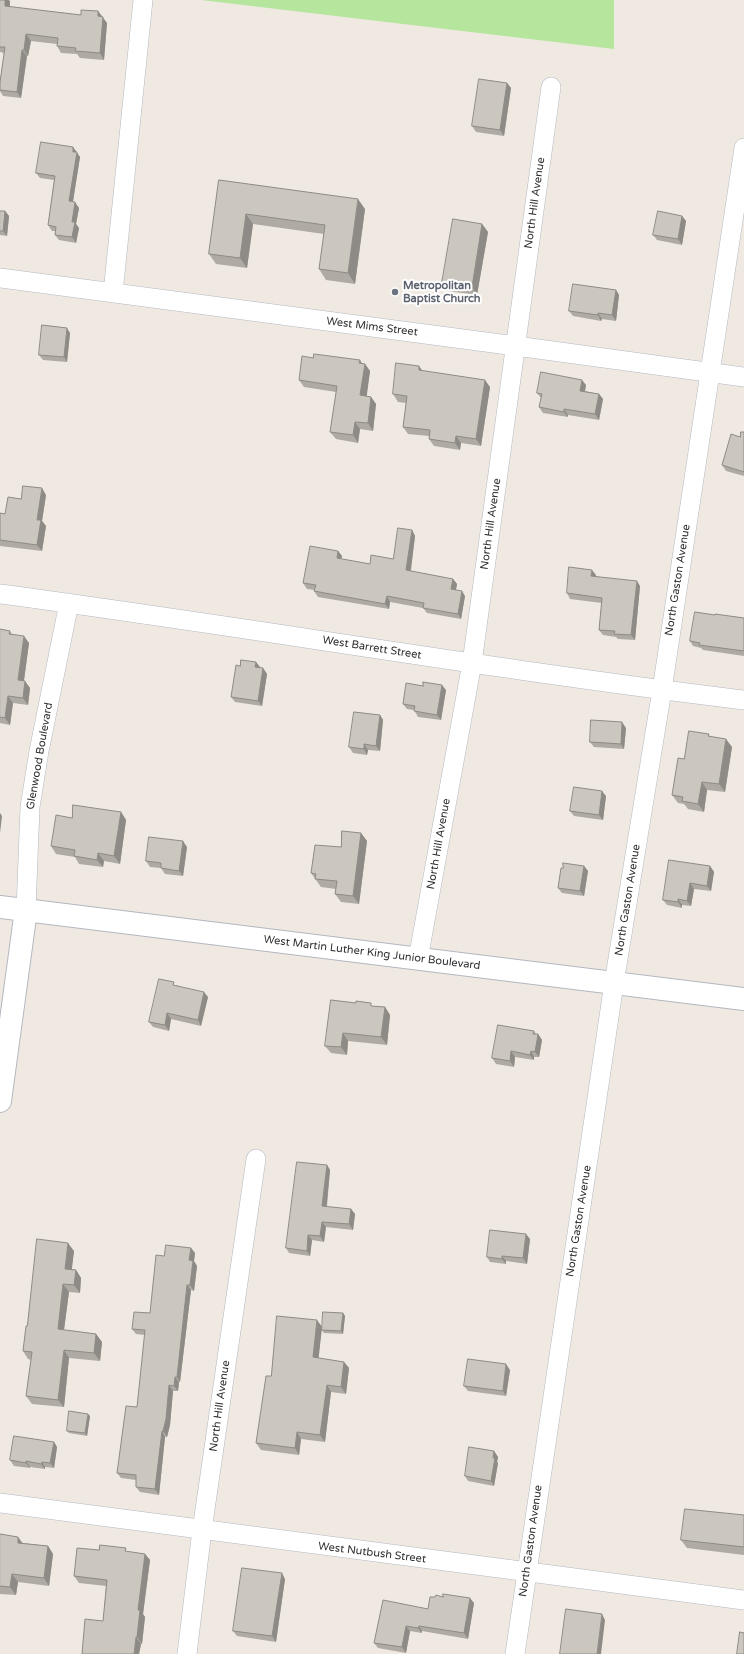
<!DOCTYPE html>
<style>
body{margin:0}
canvas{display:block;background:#efe9e1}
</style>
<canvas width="744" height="1654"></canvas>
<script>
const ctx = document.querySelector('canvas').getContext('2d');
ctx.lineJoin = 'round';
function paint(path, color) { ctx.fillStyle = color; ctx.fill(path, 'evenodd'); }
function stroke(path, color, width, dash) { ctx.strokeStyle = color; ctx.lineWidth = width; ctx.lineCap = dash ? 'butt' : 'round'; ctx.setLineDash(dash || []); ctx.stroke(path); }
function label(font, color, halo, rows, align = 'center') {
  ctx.font = font + ' "Varela Round",sans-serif'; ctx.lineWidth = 4; ctx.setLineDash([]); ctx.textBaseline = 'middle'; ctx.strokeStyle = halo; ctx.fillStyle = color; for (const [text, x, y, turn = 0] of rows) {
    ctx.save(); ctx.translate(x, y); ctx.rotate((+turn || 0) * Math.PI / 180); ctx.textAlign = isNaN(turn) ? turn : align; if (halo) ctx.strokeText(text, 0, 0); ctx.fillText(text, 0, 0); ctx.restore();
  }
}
paint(new Path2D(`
 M201,0h413v49z`), '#b6e59e');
const street = new Path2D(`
 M0,278l516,68 228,31
 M113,293l30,-293
 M0,594c248,33 495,76 744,106
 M26,910l4,-103 9,-56 30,-148
 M418,959l54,-296 79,-576
 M0,1503l744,97
 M187,1654l15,-124 54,-371
 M515,1654l99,-671 48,-293 82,-542`);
const secondary = new Path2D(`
 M0,907l744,92
 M0,1101l26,-191`);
stroke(street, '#b4b7c1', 20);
stroke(secondary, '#b4b7c1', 24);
stroke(street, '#fff', 19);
stroke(secondary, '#fff', 22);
paint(new Path2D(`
 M0,0h9l1,2v5l71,8 17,-4 9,12 -3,37 -24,-2 -3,-4 -16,-1 -4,-7v-2l-26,-3 -3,15h-1l-6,42 -18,-2 -3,-5v-9l4,-29 -4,-1z
 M507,83l4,5 -7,48 -28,-4 -4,-6z
 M73,147l7,10 -7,45 6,6 -3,16 3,4 -3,15 -17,-3 -4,-5v-4h-3l-4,-6 6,-45 -14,-2 -4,-5z
 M219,180l146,29 -10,75 -29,-4 -7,-11 5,-35 -71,-10 -6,44 -31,-4 -7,-10z
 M0,211h5l4,5 -2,20 -7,-1z
 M682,216l4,5 -4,24 -25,-5 -4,-5z
 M482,224l6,8 -11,63 -29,-4 -6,-8z
 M616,290l3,5 -3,26 -14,-2 -1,2 -28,-5 -4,-5z
 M70,333l-3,29 -24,-2 -4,-5z
 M362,363l3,1 5,7 -4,25 5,1 5,7 -3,27 -13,-2 -2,14 -22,-4 -6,-7 6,-40 -32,-5 -5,-7z
 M423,371l67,16 -9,59 -20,-3 -1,7 -26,-4 -5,-7v-3l-21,-2 -5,-7 3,-24 -8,-1 -5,-8z
 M586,385l-1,6 14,3 4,5 -4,21 -31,-5v2l-25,-4 -4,-6 2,-9 -4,-5z
 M744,432v44l-18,-5 -4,-6 18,-28z
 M46,495l-4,26 4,5 -4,25 -42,-5v-33l5,1 16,-15z
 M412,530l3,6 -4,35 42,8 4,5 -1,6 9,6 -4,23 -34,-6 -4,-5 -33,-6 -1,7 -71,-12 -4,-6 1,-1 -8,-1 -4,-6 35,-32 4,5 -1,3 29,5 23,-5z
 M596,575v2l44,9 -5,54 -17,-1 -2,-2 -13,-2 -4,-5 3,-27 -32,-4 -3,-6z
 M744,618v38l-41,-6 -2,-2 -8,-2 -3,-5z
 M0,629l10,2 2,3 17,9 -5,38 6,7 -2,17 -15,-2 -3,22 -10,-2z
 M256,662l4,6h3l4,6 -5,32 -27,-4 -4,-5 9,-31z
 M446,690l-5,30 -23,-3 -4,-7 -7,-1 -4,-5z
 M380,715l3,5 -3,31 -12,-1 -1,5 -14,-2 -4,-6z
 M626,728l-2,21 -30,-2 -4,-5z
 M710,736l22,11 -7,45 -18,-2 -3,22 -16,-3 -4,-5 -6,-1 -6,-8 12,-36z
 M606,796l-3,24 -29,-4 -4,-5z
 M121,812l5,8 -6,44 -16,-3 -1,6 -24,-3 -4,-7 -19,-3 -5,-8 21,-28z
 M361,833l6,8 -8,63 -18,-2 -6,-8 1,-5 -15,-2 -10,-14 30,-26z
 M187,847l-4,29 -18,-2 -4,-6 -11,-1 -4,-6z
 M584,866l4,5 -4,25 -22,-3 -4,-5 5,-20z
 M710,866l4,6 -3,19 -17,-2 -3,17 -9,-1v3l-15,-3 -4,-5z
 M176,985l32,12 -7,29 -30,-7 -2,12 -16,-4 -4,-5z
 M373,1006l12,1 5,8 -3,30 -39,-4 -1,14 -16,-2 -6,-7z
 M534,1031l2,3h2l4,6 -3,17h-5v3l-19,-3 -1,10 -18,-3 -4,-6z
 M327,1165l3,5 -3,37 24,2 4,5 -2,16 -27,-3 -2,15 -12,-2 -2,16 -21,-3 -3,-5z
 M530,1239l-3,25 -21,-3v3l-16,-2 -3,-5z
 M191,1248l4,5 -1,8 3,5 -3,25 -3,-1 -11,92h-1l-1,9h-5l-3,34 -3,12h-2l-6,58 -19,-3 -4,-5v-7l-15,-2 -4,-5 20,-66 8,-72 -9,-1 -4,-5 18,-16 14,-57z
 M74,1251l-3,18 5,1 5,8 -1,15 -11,-1 -5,38 32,4 6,8 -2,19 -31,-3 -5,49 -32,-3 -6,-8 5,-36 -3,-1 -5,-8 4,-25z
 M343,1313l2,3 -2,18 -19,-1 -2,-3z
 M322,1327l-4,31 26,4 5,6 -3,26 -15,-2 -6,50 -24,-3 -2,16 -38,-5 -5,-7 15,-67z
 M510,1370l-4,26 -38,-5 -4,-5z
 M90,1416l-3,20 -18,-3 -2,-2z
 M54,1442l3,5 -3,21 -9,-1v2l-15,-2v1l-16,-2 -4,-6z
 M494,1451l4,6 -1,5 1,1 -4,23 -26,-5 -3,-5z
 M744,1515v40l-57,-7 -6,-8z
 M0,1534l23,9 25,3 5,8 -4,32 -31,-4 -2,13 -16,-1z
 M99,1550l29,2 17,2 5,6 -7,54 2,3 -3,27h-1l-2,10h-57l21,-33 3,-35 -27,-3 -5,-7z
 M285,1579l-9,63 -39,-6 -4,-5z
 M474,1603l-6,36 -46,-8v2l-12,-2 -4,22 -28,-5 -4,-5 54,-34z`), '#afaba4');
paint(new Path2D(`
 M5,0h4l1,2 -1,11 -4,-7z
 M98,11l9,12 -3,37 -4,-7 -2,-37z
 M26,34l5,7 -3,15 -4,-6z
 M22,50l5,6 -6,42 -4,-6z
 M507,83l4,5 -7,48 -4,-6z
 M73,147l7,10 -8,50 -3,-6z
 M358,199l7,10 -10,75 -7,-11z
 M75,202l4,6 -3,16 3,4 -3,15 -4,-6v-15z
 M5,211l4,5 -2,20 -4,-5z
 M246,214l7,10 -6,44 -7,-10z
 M682,216l4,5 -4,24 -4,-6z
 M482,224l6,8 -11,63 -5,-8z
 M616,290l3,5 -3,26 -4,-6z
 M598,313l4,6 -1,2 -3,-6z
 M67,328l3,5 -3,29 -3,-5z
 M360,360l4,7 1,-3 5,7 -4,31 -6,-7z
 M419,366l5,7 -5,-3z
 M485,380l5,7 -9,59 -5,-7z
 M582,380l4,5 -2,11 -4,-5z
 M599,394l4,5 -4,21 -4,-6z
 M371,397l5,7 -3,27 -5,-8z
 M564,409l4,6v2l-4,-5z
 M355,422l5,7 -2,14 -5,-8z
 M456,436l5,7 -1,7 -5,-7z
 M42,488l4,7 -4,26 4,5 -4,25 -5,-6v-25z
 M412,530l3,6 -5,39 -4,-5z
 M338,551l4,5 -2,8 -3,-6z
 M592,570l4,5 -1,7 -4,-6z
 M453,579l4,5 -2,10 -4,-5z
 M637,581l3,5 -5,54 -4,-5z
 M462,591l3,5 -4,23 -3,-5z
 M387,596l3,6 -1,7 -4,-5z
 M24,636l5,7 -6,44 -5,-7z
 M256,662l4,5 -1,5 -4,-5z
 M263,668l4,6 -5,32 -4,-5z
 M25,681l5,7 -2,17 -5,-7z
 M442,685l4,5 -5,30 -4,-5z
 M8,696l5,7 -3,22 -5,-7z
 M380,715l3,5 -3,31 -4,-5z
 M622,722l4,6 -2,21 -3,-5z
 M726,739l6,8 -7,45 -6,-8z
 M364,744l4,6 -1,5 -3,-6z
 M702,782l5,8 -3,22 -6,-8z
 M602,791l4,5 -3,24 -4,-5z
 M121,812l5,8 -6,44 -6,-8z
 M0,813l2,3 -2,17z
 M361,833l6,8 -8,63 -6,-8z
 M183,841l4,6 -4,29 -4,-5z
 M98,853l6,8 -1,6 -6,-7z
 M584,866l4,5 -4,25 -4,-5z
 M710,866l4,6 -3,19 -4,-5z
 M690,883l4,6 -3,17 -4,-5z
 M678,899l4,6v3l-4,-6z
 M204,992l4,5 -7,29 -3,-6z
 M385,1007l5,8 -3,30 -6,-8z
 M167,1013l4,6 -2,12 -4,-6z
 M343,1033l5,8 -1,14 -6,-8z
 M538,1034l4,6 -3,17 -4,-5z
 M511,1051l4,6 -1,10 -4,-6z
 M531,1051l3,6v3l-4,-5z
 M327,1165l3,5 -4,41 -4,-5z
 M351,1209l4,5 -2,16 -4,-6z
 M322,1222l4,5 -2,15 -4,-6z
 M526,1234l4,5 -3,25 -4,-6z
 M308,1235l4,5 -2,16 -3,-5z
 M68,1243l6,8 -3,26 -6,-8z
 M191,1248l4,5 -1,8 3,5 -3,25 -4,-6 -1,-25z
 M502,1256l4,5v3l-4,-5z
 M76,1270l5,8 -1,15 -6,-8z
 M63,1284l6,8 -6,45 -5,-8z
 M187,1285l4,5 -11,92 -3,-5z
 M343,1313l2,3 -2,18 -2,-3z
 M317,1320l5,7 -4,37 -5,-7z
 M96,1334l6,8 -2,19 -6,-8z
 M64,1350l5,8 -5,49 -6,-7z
 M344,1362l5,6 -3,26 -5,-7z
 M506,1364l4,6 -4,26 -3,-5z
 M175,1377l4,5 -1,9 -4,-5z
 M169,1385l4,6 -3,34 -3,12 -4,-6z
 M327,1385l4,7 -6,50 -5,-7z
 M88,1414l2,2 -3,20 -2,-3z
 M162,1431l3,6 -6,58 -4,-6z
 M297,1432l4,7 -2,16 -4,-7z
 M54,1442l3,5 -3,21 -4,-5z
 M494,1451l4,6 -1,5 1,1 -4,23 -3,-5z
 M26,1461l4,6v1l-4,-5z
 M42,1462l3,5v2l-4,-5z
 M18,1537l6,8 -6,-2z
 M48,1546l5,8 -4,32 -5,-8z
 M145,1554l5,6 -7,54 2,3 -3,27 -5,-7 1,-27z
 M282,1573l3,6 -9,63 -4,-6z
 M12,1574l6,8 -2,13 -6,-8z
 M470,1598l4,5 -6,36 -4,-6z
 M602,1614l3,6 -4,34h-4z
 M406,1626l4,5 -4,22 -4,-6z
 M419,1626l3,5v2l-4,-5z
 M136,1637l5,7 -2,10h-5z`), '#8e8b86');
const building = new Path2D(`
 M0,0h5v6l76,9v-5l17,1v5l5,1 -3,36 -25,-2 1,-3 -19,-2 1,-8 -32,-4 -2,16h-2l-5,42 -17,-2v-8l5,-35h-5z
 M479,79l28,4 -7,47 -28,-4z
 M41,142l32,5v5h4l-8,49 6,1 -3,20h3l-3,15 -17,-2 1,-8 -8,-2 7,-49 -19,-3z
 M219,180l139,19 -10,74 -29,-4 6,-44 -79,-11 -6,44 -31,-4z
 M0,211h5l-2,20h-3z
 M658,211l24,5 -4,23 -25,-4z
 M453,219l29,5 -10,63 -30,-4z
 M573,284l43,6 -4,25 -14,-2v2l-29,-4z
 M42,325l25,3 -3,29 -25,-2z
 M314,354l46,6 -1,3 6,1 -5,31 11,2 -3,26 -13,-1 -2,13 -23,-3 7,-46 -38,-6 3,-24 11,2z
 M396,363l23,3v4l66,10 -9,59 -20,-3 -1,7 -26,-4 1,-9 -27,-3 4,-31 -14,-2z
 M541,372l41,8 -2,11 19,3 -4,20 -31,-5v3l-25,-5 3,-13 -5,-1z
 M741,432h3v40l-22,-7 9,-31 9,3z
 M23,486l19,2 -5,32h4l-4,25 -37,-5v-27l5,1 3,-17 13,2z
 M398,528l14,2 -6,40 47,9 -2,10 11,2 -4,23 -35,-6 1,-5 -37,-7 -2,8 -71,-13 2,-6 -13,-2 7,-37 28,5 -1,7 33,6 1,-9 22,4z
 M569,567l23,3 -1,6 46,5 -6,54 -17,-1 1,-3 -16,-1 3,-32 -35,-5z
 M695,612l20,3v-1l29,4v33l-45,-6 1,-2 -10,-2z
 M0,629l10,2 -1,3 15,2 -6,44 7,1 -2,17 -15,-2 -3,22 -5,-1z
 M241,660l15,2 -1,5 8,1 -5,33 -27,-4 5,-32 4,1z
 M423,682l19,3 -5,30 -23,-4 1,-5 -12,-2 3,-21 17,3z
 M354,712l26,3 -4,31 -12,-2v5l-15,-2z
 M591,720l31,2 -1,22 -31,-2z
 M689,731l20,3 -1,2 18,3 -7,45 -17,-2 -4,22 -16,-3 1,-4 -11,-2 6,-37 6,1z
 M574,787l28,4 -3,24 -29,-4z
 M73,805l48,7 -7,44 -16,-3 -1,7 -23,-4 1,-6 -24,-4 5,-31 16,3z
 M342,831l19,2 -8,63 -18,-2 2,-13 -22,-2 1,-5 -5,-1 4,-28 26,2z
 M149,837l34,4 -4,30 -18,-3v-5l-15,-2z
 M669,860l41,6 -3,20 -17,-3 -3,18 -9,-2v3l-15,-2z
 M563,863l21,3 -4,25 -22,-3 3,-20h2z
 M159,979l15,3 -1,3 31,7 -6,28 -31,-7 -2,12 -16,-3z
 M331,1000l25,3v-2l15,2v3l14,1 -4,30 -38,-4 -2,14 -16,-1z
 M498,1025l36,6 -1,3h5l-3,18 -4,-1 -1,4 -19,-4 -1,10 -18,-3z
 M297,1162l30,3 -5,41 29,3 -2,15 -27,-2 -2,14 -12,-1 -1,16 -21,-3z
 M490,1230l36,4 -3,24 -21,-2v3l-15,-2z
 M37,1239l31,4 -3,26 11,1 -2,15 -11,-1 -5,45 38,5 -2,19 -30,-3 -6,50 -32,-4 6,-44 -9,-1 3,-25h1z
 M166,1245l25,3 -2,12 4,1 -3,24h-3l-10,92h-2l-1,9 -5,-1 -3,34 -3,12h-1l-7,58 -19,-2v-12l-19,-2 9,-67 11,1 8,-77 -13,-1 2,-17 16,1 6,-58 8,1z
 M323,1312l20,1 -2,18 -19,-1z
 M277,1316l40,4 -4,37 31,5 -3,25 -14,-2 -7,50 -23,-3 -2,16 -39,-5 10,-67h5z
 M468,1359l38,5 -3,27 -39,-5z
 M69,1411l19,3 -3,19 -18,-2z
 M14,1436l40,6 -4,21 -8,-1 -1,2 -15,-3v2l-16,-3z
 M469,1447l25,4 -1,7h2l-4,23 -26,-5z
 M685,1509l59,6v32l-63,-7z
 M0,1534l18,3v6l30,3 -4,32 -32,-4 -2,13 -10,-1z
 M100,1545l26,3 -1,3 20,3 -7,56h2l-3,27h-1l-2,17h-52l3,-35 18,2 4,-41 -33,-4 3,-28 22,2z
 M242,1568l40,5 -10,63 -39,-5z
 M443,1594l27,4 -6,35 -45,-7 -1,2 -12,-2 -4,21 -28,-4 9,-43 45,9 2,-12h5l1,-2 7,2z
 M566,1609l36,5 -5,40h-37z
 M740,1632l4,1v21h-7z`);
paint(building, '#cbc7bf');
stroke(building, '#8e8b86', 1);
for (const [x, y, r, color] of [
 [395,292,4,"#6b7280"]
]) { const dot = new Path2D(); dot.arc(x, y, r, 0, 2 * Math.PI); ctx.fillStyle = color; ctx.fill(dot); stroke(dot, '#fff', 1.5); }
label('11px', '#2e2e2e', '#fff', [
 ["North Hill Avenue",535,203,-82],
 ["West Mims Street",372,327,7],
 ["North Hill Avenue",491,524,-82],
 ["North Gaston Avenue",678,580,-81],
 ["West Barrett Street",372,648,9],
 ["Glenwood Boulevard",40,756,-80],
 ["North Hill Avenue",439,844,-80],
 ["North Gaston Avenue",628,900,-81],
 ["West Martin Luther King Junior Boulevard",372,953,7],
 ["North Gaston Avenue",579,1221,-81],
 ["North Hill Avenue",220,1406,-82],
 ["North Gaston Avenue",531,1541,-82],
 ["West Nutbush Street",372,1553,7]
]);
label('bold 11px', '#5b616d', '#fff', [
 ["Metropolitan",403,286],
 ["Baptist Church",403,299]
], 'left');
</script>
